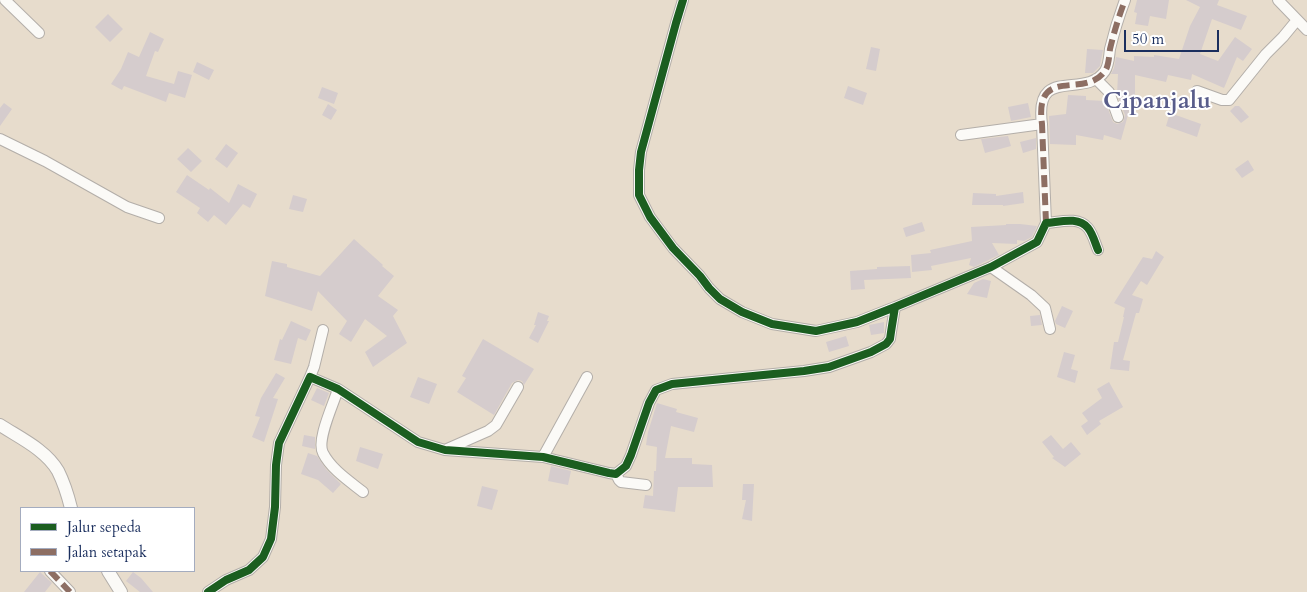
<!DOCTYPE html>
<style>
body{margin:0}
#map{position:relative;width:1307px;height:592px;overflow:hidden;background:#e7dccc;font-family:Cardo,serif}
canvas{display:block}
.legend{position:absolute;left:20px;top:507px;width:175px;height:65px;box-sizing:border-box;background:#fff;border:1px solid #a4acbf;margin:0;padding:6px 9px;list-style:none;font-size:15px;color:#1b2f5e}
.legend li{display:flex;align-items:center;gap:10px;height:25px}
.legend b{width:25px;border:1px solid #a4acbf}
.scale{position:absolute;left:1124px;top:30px;width:95px;height:22px;box-sizing:border-box;border:2px solid #1b2f5e;border-top:0;padding-left:6px;font-size:15px;line-height:18px;white-space:nowrap;color:#1b2f5e;-webkit-text-stroke:4px #fff;paint-order:stroke}
</style>
<div id="map">
<canvas width="1307" height="592"></canvas>
<ul class="legend">
<li><b style="height:6px;background:#1b5e20"></b>Jalur sepeda</li>
<li><b style="height:6px;background:#8d6e63"></b>Jalan setapak</li>
</ul>
<div class="scale">50 m</div>
</div>
<script>
const ctx = document.querySelector('canvas').getContext('2d');
ctx.lineJoin = 'round';
function paint(path, color) { ctx.fillStyle = color; ctx.fill(path, 'evenodd'); }
function stroke(path, color, width, dash) { ctx.strokeStyle = color; ctx.lineWidth = width; ctx.lineCap = dash ? 'butt' : 'round'; ctx.setLineDash(dash || []); ctx.stroke(path); }
function label(font, color, halo, rows, align = 'center') {
  ctx.font = font + ' Cardo,serif'; ctx.lineWidth = 4; ctx.setLineDash([]); ctx.textBaseline = 'middle'; ctx.strokeStyle = halo; ctx.fillStyle = color; for (const [text, x, y, turn = 0] of rows) {
    ctx.save(); ctx.translate(x, y); ctx.rotate((+turn || 0) * Math.PI / 180); ctx.textAlign = isNaN(turn) ? turn : align; if (halo) ctx.strokeText(text, 0, 0); ctx.fillText(text, 0, 0); ctx.restore();
  }
}
paint(new Path2D(`
 M1137,0h32l-3,19 -16,-3 -2,10 -13,-2 2,-11 -3,-1z
 M1186,0h33l-2,5 30,11 -6,14 -29,-11 -12,35 18,7 17,-24 17,12 -9,12 -6,-4 -13,31 -32,-14 -1,6 -23,-5 -2,7 -31,-7v29h-4l-10,36 -17,-5 -1,5 -27,-5v10l-26,-1 -1,-28 17,-2 2,-19 18,1v4l19,1 8,21 4,2 6,-2 2,-7 -8,-20 1,-21h-7l3,-6 2,-11 18,4v-5l20,1v-2l25,4 11,-33 10,-19z
 M108,14l15,15 -13,13 -15,-15z
 M150,32l14,7 -6,13 -3,-1 -9,25 28,8 4,-13 14,4 -7,23 -16,-5 -3,9 -42,-16 -2,4 -11,-6 10,-15 7,-17 11,5z
 M871,47l9,2 -4,22 -10,-2z
 M1087,49l16,1 -3,16 -7,7h-8z
 M197,62l17,8 -5,10 -16,-8z
 M848,86l19,7 -4,12 -19,-7z
 M322,87l16,6 -4,11 -16,-6z
 M4,103l8,6 -12,17v-18z
 M1028,103l3,14 -20,4 -3,-14z
 M328,104l9,6 -6,10 -9,-5z
 M1235,106h4l2,2 8,9 -8,6 -11,-12z
 M1170,113l31,11 -4,13 -31,-11z
 M1008,136l3,10 -26,7 -4,-14z
 M1036,138v11l-13,4 -3,-11z
 M226,144l12,9 -11,15 -12,-9z
 M188,148l14,13 -11,11 -14,-13z
 M1248,160l6,10 -12,8 -7,-9z
 M187,175l22,15 1,-2 19,15 9,-19 19,10 -7,14 -7,-4 -17,21 -12,-10 -6,7 -11,-9 3,-5 -24,-16z
 M1023,192l1,11 -21,3v-1h-31l1,-12 23,1v2z
 M293,195l14,4 -4,13 -14,-3z
 M922,222l3,9 -19,6 -3,-9z
 M1006,224h14l17,2 -5,11 -8,4 -7,-1v4l-25,-1 7,12 -25,12 -5,-2 2,-7 -40,8 1,4 -20,2 -1,-17 20,-2 -1,-3 42,-9 -1,-14 35,-2z
 M354,239l29,26 -1,1 12,10 -16,20 20,14 -5,6 14,27 -34,24 -8,-15 22,-16 -22,-17 -14,23 -12,-8 8,-13 -29,-30 -6,20 -47,-15 7,-35 15,3v3l33,9z
 M1156,251l8,6 -17,28 -6,-4 -9,14 11,4 -4,14h-3l-13,47 7,1 -1,10 -19,-2 4,-27h4l6,-25h-1l2,-9 -11,-5 29,-46 9,2z
 M910,266l1,12 -47,2 1,9 -14,1 -1,-19 27,-2v-2z
 M983,279l8,2 -4,17 -20,-4 7,-11z
 M1062,306l11,5 -8,17 -9,-4 -1,-3z
 M538,312l11,4 -2,5h2l-11,22 -9,-5 7,-13h-2z
 M1040,315l2,10 -11,1 -1,-10z
 M291,321l20,9 -5,11 -8,-3 -7,26 -17,-4 6,-21 2,1z
 M884,322v11l-13,2 -2,-10z
 M846,336l3,10 -20,6 -3,-10z
 M483,339l51,30 -10,16 -2,-4 -4,-1 -6,3 -18,32 -37,-23 9,-14 -4,-2z
 M1064,352l11,3 -4,14 7,2 -3,12 -18,-6z
 M276,373l9,5 -12,20 5,1 -14,43 -12,-5 8,-20 -5,-1 6,-18z
 M418,377l19,7 -8,20 -19,-7z
 M1109,382l14,25 -24,14 2,3 -14,11 -6,-9 7,-5 -6,-8 20,-15 -5,-9z
 M317,388l12,5 -5,13 -13,-6z
 M657,403l20,6 -1,3 22,6 -4,14 -23,-6 -6,32h27v6l20,1 1,22h-35l-3,25 -32,-4 2,-13 8,1 1,-25h2l1,-24 -11,-2 2,-13z
 M304,435l11,2v12l-13,-3z
 M1051,435l12,14 8,-7 10,12 -16,13 -13,-9 2,-1 -12,-15z
 M360,447l23,7 -5,15 -22,-8z
 M308,453l9,3 9,13 15,15 -8,9 -15,-13 -17,-6z
 M551,466l20,5 -3,14 -20,-4z
 M743,484h11l-2,37 -10,-2 4,-19h-4z
 M482,486l16,4 -6,20 -15,-4z
 M40,572l12,11 -7,9h-21z
 M133,572l8,6 12,14h-13l-14,-11z`), '#d5cccd');
const minor = new Path2D(`
 M5,0l34,33
 M683,0l-7,23 -35,129 -2,18v25l11,22 23,31 27,28 9,12 11,11 22,13 30,12 44,7 41,-9 38,-15
 M1278,0l29,30
 M1096,79l13,13 9,25
 M1197,91l25,9h7l37,-46 17,-17 14,-17
 M961,135l81,-11
 M0,139l45,22 82,46 32,11
 M1046,223l-4,-99c-8,-60 43,-24 63,-53 4,-6 4,-15 5,-22 4,-17 9,-33 15,-49
 M991,267l40,28 14,13 5,21
 M310,377l4,-10 9,-37
 M338,389c-4,14 -22,51 -15,64 8,16 26,28 40,39
 M447,449l41,-18 8,-6 22,-38
 M543,457l44,-80
 M616,474l3,6 2,2 25,3
 M50,571l20,21
 M208,592l18,-12 23,-10 14,-13 8,-18 4,-32 1,-42 3,-22 31,-66 28,12 80,53 27,8 98,7 66,16 7,1 10,-8 5,-11 18,-52 7,-13 16,-6 132,-13 25,-4 42,-15 15,-8 4,-5 1,-7 4,-25 96,-40 46,-25 9,-19c14,-1 32,-7 42,5 5,6 7,15 10,22`);
const tertiary = new Path2D(`
 M0,425c20,13 46,25 58,46 6,12 10,25 13,37
 M108,571l13,21`);
stroke(minor, '#b3aea9', 12);
stroke(tertiary, '#b3aea9', 14);
stroke(minor, '#fbfaf7', 10);
stroke(tertiary, '#fbfaf7', 12);
stroke(new Path2D(`
 M1046,223l-4,-99c-8,-60 43,-24 63,-53 4,-6 4,-15 5,-22 4,-17 9,-33 15,-49
 M50,571l20,21`), '#8d6e63', 6, [12, 6]);
stroke(new Path2D(`
 M683,0l-7,23 -35,129 -2,18v25l11,22 23,31 27,28 9,12 11,11 22,13 30,12 44,7 41,-9 38,-15
 M208,592l18,-12 23,-10 14,-13 8,-18 4,-32 1,-42 3,-22 31,-66 28,12 80,53 27,8 98,7 66,16 7,1 10,-8 5,-11 18,-52 7,-13 16,-6 132,-13 25,-4 42,-15 15,-8 4,-5 1,-7 4,-25 96,-40 46,-25 9,-19c14,-1 32,-7 42,5 5,6 7,15 10,22`), '#1b5e20', 8);
label('bold 24px', '#585c8a', '#fff', [
 ["Cipanjalu",1157,102]
]);
</script>
